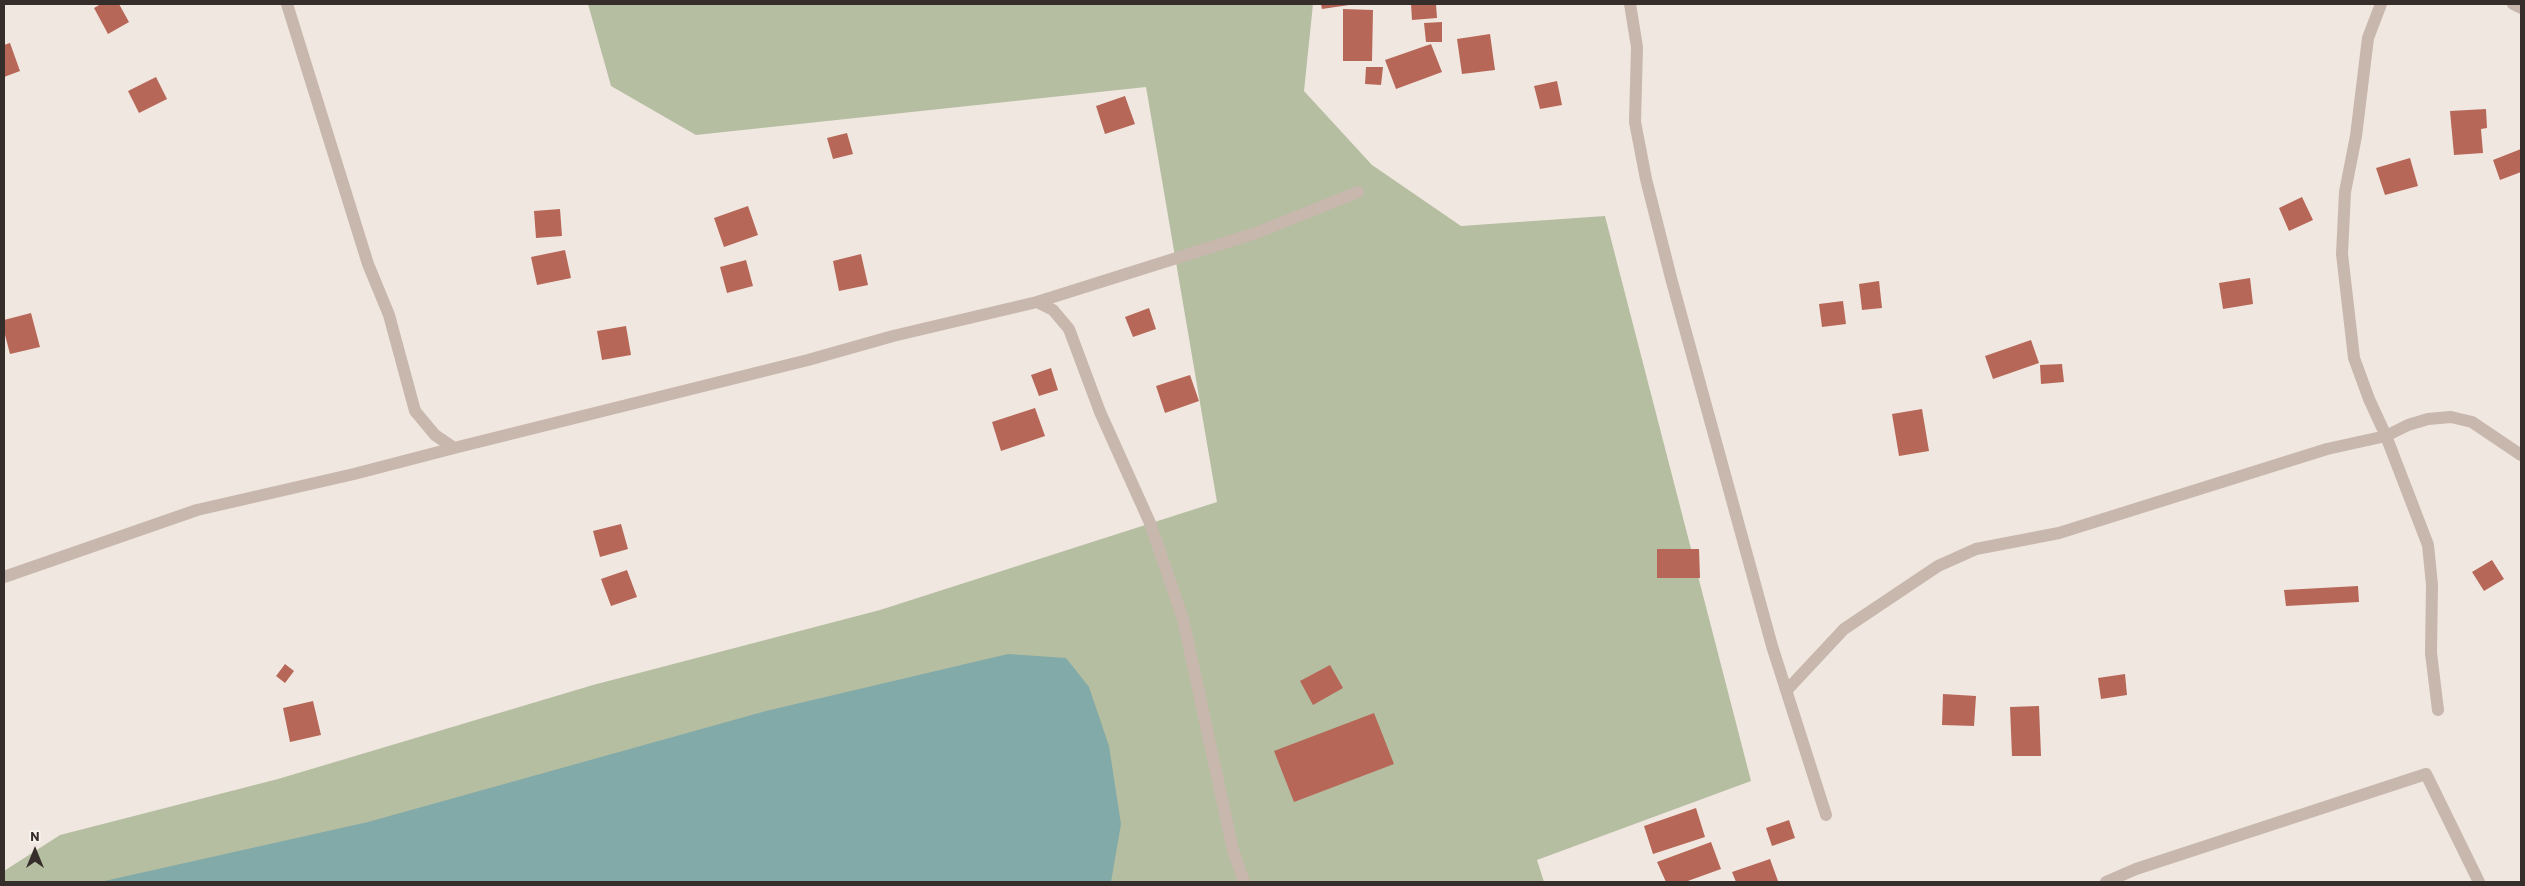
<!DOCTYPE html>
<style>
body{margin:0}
#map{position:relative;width:2525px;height:886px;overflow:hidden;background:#f0e7e0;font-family:Barlow,sans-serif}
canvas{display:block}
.frame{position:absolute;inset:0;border:5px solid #362e2b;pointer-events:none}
.north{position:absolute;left:10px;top:826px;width:50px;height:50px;-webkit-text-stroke:4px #f8f2ec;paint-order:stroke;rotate:0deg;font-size:14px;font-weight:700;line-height:20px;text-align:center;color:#362e2b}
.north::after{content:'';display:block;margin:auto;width:18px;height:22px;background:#362e2b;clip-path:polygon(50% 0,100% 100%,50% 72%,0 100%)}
</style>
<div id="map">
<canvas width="2525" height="886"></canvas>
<div class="frame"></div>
<div class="north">N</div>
</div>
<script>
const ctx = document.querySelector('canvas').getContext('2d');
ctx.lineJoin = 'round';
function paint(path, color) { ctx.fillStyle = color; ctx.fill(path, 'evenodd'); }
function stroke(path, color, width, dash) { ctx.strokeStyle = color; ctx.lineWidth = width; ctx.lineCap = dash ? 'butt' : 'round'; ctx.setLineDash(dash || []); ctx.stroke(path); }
paint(new Path2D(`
 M588,4h725l-9,87 68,74 89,61 144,-10 146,565 -214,79 7,22h-1540v-11l56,-36 218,-56 315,-94 287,-75 337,-108 -71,-415 -450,48 -85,-49z`), '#b6bea1');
paint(new Path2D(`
 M1008,654l58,4 23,29 20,59 12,78 -10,58h-1011l268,-60 398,-111z`), '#82aaa9');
paint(new Path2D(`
 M101,4h18l10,18 -21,12 -14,-26z
 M1321,4h28v1l-27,4z
 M1411,4h25l1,14 -25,2z
 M1343,9l30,1 -1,51h-29z
 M1442,22v20h-16l-2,-19z
 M1490,34l5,36 -33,4 -5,-35z
 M10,43l10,28 -16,6v-32z
 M1431,44l11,28 -46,17 -11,-29z
 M1366,67h17l-2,18 -16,-1z
 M156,77l11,22 -28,14 -11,-22z
 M1557,81l5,24 -22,4 -6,-23z
 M1125,96l10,28 -30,10 -9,-28z
 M2486,109l1,19 -6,1 2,24 -29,2 -4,-44z
 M847,133l6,21 -20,5 -6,-21z
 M2521,149v23l-21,8 -7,-20z
 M2410,158l8,28 -33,9 -9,-27z
 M2302,197l11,23 -24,11 -10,-23z
 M748,206l10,29 -34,12 -10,-29z
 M560,209l2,27 -26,2 -2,-27z
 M565,250l6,28 -34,7 -6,-28z
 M861,254l7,31 -29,6 -6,-30z
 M746,260l7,26 -26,7 -7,-26z
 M2250,278l3,26 -30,5 -4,-26z
 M1879,281l3,27 -20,2 -3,-26z
 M1843,301l3,23 -24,3 -3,-23z
 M1149,308l7,21 -23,8 -8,-20z
 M31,313l9,34 -30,7 -6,-23v-11z
 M626,326l5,29 -29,5 -5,-29z
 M2031,340l8,23 -46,16 -8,-23z
 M2062,364l2,18 -23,2 -1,-19z
 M1051,368l7,22 -19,6 -8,-21z
 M1190,375l9,26 -34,12 -9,-27z
 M1035,408l10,28 -44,15 -9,-29z
 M1922,409l7,42 -30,5 -7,-42z
 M621,524l7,25 -28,8 -7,-26z
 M1657,549h42l1,29h-43z
 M2492,560l12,19 -20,12 -12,-19z
 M627,570l10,27 -26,9 -10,-27z
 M2358,586l1,16 -73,4 -2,-16z
 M285,664l9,7 -9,12 -9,-7z
 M1330,665l13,23 -30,17 -13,-24z
 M2125,674l2,21 -26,4 -3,-21z
 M1943,694l33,2 -2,30 -32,-1z
 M313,701l8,34 -31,7 -7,-34z
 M2039,706l2,50h-29l-2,-49z
 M1374,713l20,51 -100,38 -20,-51z
 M1696,808l9,29 -52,17 -9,-28z
 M1789,820l6,18 -23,8 -6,-18z
 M1711,842l10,27 -36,13h-19l-9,-20z
 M1770,859l8,22 -42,1 -4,-10z`), '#b76757');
stroke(new Path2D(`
 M287,4l81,260 21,51 26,96 20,24 19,13 354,-88 85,-24 144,-34 16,8 16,19 31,83 50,111 33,96 50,231 11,32
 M1630,4l7,43 -2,75 11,57 25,99 101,368 54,169
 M2381,4l-13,34 -12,98 -11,56 -3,62 12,104 15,41 17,37 42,109 4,40 -1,68 7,57
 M2513,4l8,4
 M1037,302l219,-69 102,-41
 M4,577l193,-67 157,-36 100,-26
 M1787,690l57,-61 94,-63 38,-17 83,-16 268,-84 59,-13 22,-11 20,-6 23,-2 21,5 49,33
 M2106,882l30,-13 290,-95 53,108`), '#c7b7ad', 12);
</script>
